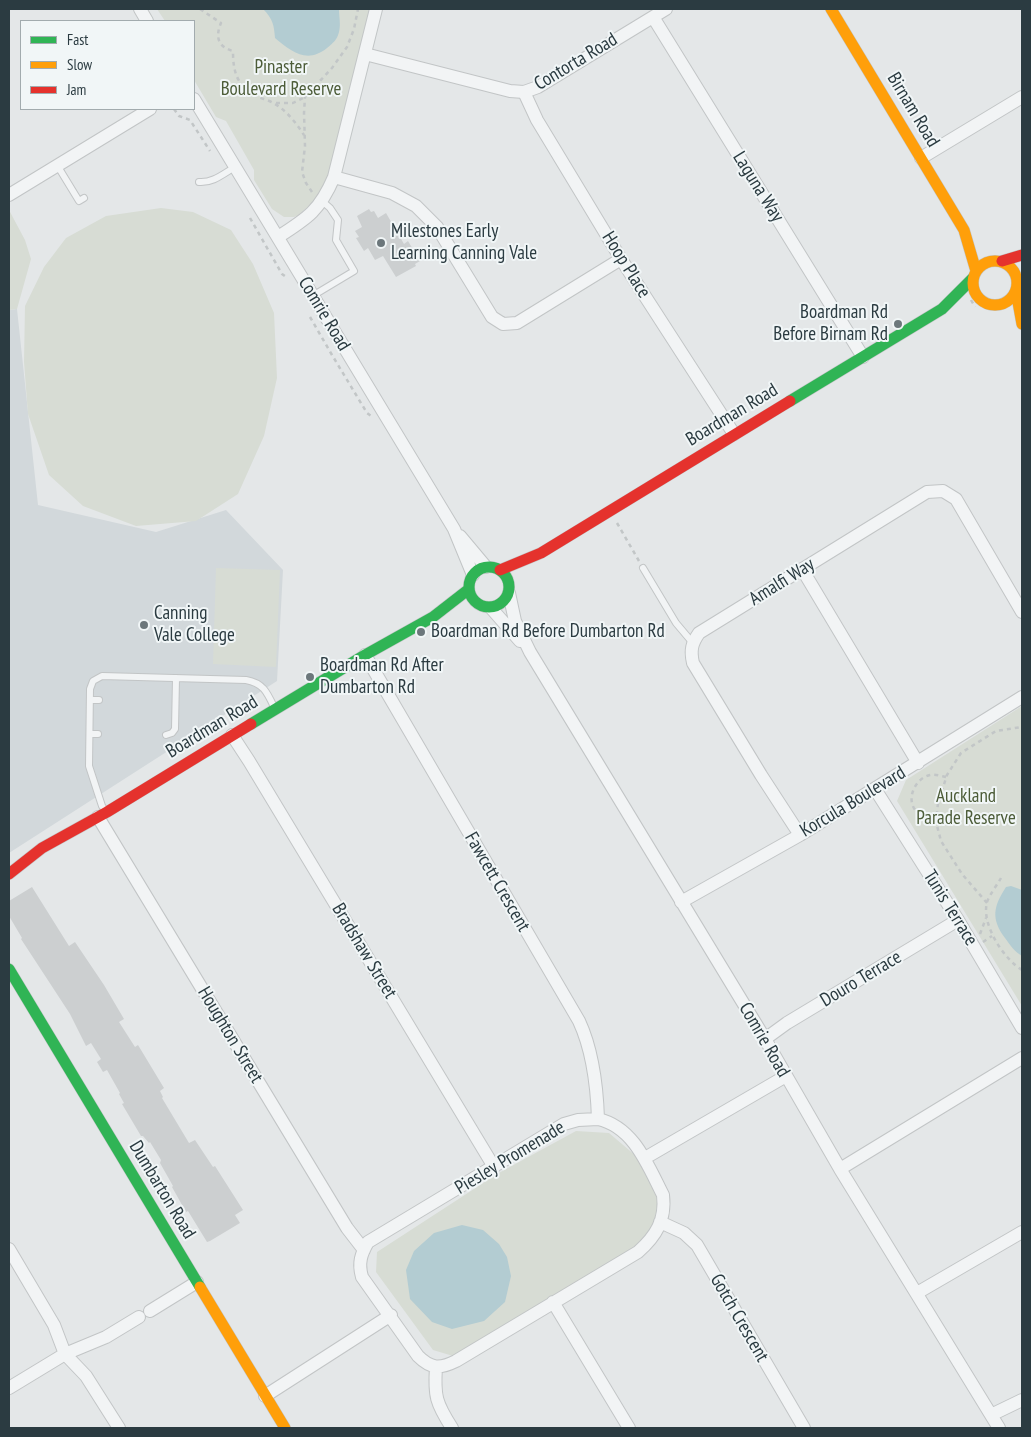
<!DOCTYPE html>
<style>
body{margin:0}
#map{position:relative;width:1031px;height:1437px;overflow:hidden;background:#e4e7e8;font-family:"PT Sans Narrow",sans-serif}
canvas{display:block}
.frame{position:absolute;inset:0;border:10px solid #2b3b41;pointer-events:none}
.legend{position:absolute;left:20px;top:20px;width:175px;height:90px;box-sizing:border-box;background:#f1f6f7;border:1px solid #a2abae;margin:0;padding:6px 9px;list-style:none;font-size:15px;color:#2b3b41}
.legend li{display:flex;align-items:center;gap:10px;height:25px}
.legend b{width:25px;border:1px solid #a2abae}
</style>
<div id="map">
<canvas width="1031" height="1437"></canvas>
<div class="frame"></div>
<ul class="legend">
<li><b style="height:6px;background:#30b455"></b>Fast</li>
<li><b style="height:6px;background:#ff9f0a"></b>Slow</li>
<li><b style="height:6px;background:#e5322d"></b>Jam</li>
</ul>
</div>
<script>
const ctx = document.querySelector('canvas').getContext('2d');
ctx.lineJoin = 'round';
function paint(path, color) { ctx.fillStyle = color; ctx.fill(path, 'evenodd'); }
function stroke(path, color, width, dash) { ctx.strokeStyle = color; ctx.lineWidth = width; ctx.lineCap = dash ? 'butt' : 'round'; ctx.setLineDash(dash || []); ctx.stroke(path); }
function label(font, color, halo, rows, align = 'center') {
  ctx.font = font + ' "PT Sans Narrow",sans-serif'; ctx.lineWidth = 4; ctx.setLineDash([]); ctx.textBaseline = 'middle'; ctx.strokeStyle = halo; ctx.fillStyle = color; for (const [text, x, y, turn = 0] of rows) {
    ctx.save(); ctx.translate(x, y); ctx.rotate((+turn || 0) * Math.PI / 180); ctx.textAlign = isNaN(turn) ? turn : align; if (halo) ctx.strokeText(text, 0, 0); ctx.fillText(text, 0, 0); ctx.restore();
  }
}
paint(new Path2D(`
 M17,309l21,196 118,27 70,-22 57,60 -6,111 -268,172v-543z`), '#d2d8db');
paint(new Path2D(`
 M157,9h213l-40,162 -6,13 -9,16 -16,15 -5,2h-10l-12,-8 -18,-29v-10l-28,-49 -10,-4 -22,-37v-59h-29z
 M161,208l32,4 38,18 22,34 21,49 3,65 -13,58 -26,58 -42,27 -60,5 -53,-20 -34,-31 -21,-61 -4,-52 1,-56 19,-39 22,-29 40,-22z
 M9,210l16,30 6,19 -14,50 -8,1z
 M216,568l64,2 -4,97 -63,-3z
 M1022,706v300l-125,-205 9,-21z
 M576,1131l33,2 40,34 15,37 -8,31 -203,121 -20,-6 -57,-78 1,-20 120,-78z`), '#d7dcd4');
paint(new Path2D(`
 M263,9h76c0,7 2,16 0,23 -2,8 -6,11 -12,16 -20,16 -35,4 -52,-10 -1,-13 -2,-19 -12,-29z
 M1011,886l11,4v66c-7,-4 -12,-11 -17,-18 -14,-19 -12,-31 1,-51z
 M462,1225l21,5 16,14 8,13 4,19 -6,26 -21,19 -32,8 -20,-7 -22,-23 -4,-29 8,-19 20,-18z`), '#b3ccd2');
paint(new Path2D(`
 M369,209l2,3 3,-1 4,7 8,-5 18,31 4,-3 12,20 -5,3 1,2 -20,11 -13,-21 -8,4 -7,-12 -4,3 -8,-13 3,-1 -4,-6 7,-4 -5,-11z
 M32,887l37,59 6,-4 29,43 20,34 -5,3 16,25 3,-2 26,43 -4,3 3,6 -1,1 27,45 6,-3 18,27 2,-1 28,44 -8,5 5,8 -30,18 -3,1 -19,-31 -2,1 -14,-25 1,-1 -13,-23 1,-3 -11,-18 -1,1 -6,-7h-2l-19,-32 2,-1 -5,-9 1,-1 -13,-23 -4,2 -6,-10 4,-3 -10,-16 -5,3 -16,-32 -49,-75 1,-1 -13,-22v-15z`), '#cccfd0');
const lane = new Path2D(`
 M57,165l22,36 5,-3
 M199,182c14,1 24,-8 36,-15
 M314,295l40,-24 -18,-31 2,-20 -8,-12 -8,-7
 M643,568l33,55 16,19
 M90,700h9
 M90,734h8
 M166,735l6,-2 3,-4 1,-51
 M106,811l-4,-5 -13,-40 1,-77 3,-8 9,-5 144,4c17,3 21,12 28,27`);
const street = new Path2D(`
 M140,9l7,12
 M653,17l210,340
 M365,54l145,37 14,1 14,-5 128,-78
 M524,92l13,28 84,139 113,175
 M194,99l260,430 19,46
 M921,158l101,-61
 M334,177l58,16 24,13 21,21 55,90 11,7 14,-1 104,-64
 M9,195l141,-86
 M278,237c30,-19 42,-27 56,-60l42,-168
 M460,536l26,31
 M802,569l116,194
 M509,593l6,28 15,31 235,387 75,130 159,259
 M491,608l29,33
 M365,655l214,366c14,30 18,66 19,98
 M232,735l17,26 245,406
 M875,789l83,131 64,108
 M98,817l249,411 17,22
 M800,835l-39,-60 -68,-112c-3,-13 -1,-20 6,-30l228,-141 16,-1 13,8 66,113
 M681,902l119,-67 222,-138
 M765,1039l22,-16 171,-103
 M598,1119c36,8 50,47 65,76 3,25 -7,41 -25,57l-182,109c-16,8 -25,8 -38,-5l-56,-79c-4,-14 -1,-23 6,-35l196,-118 14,-4z
 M645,1158l141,-82
 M840,1169l182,-111
 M660,1222l24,11 13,12 107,183
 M9,1249l45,76 11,29 -56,34
 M917,1293l105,-61
 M553,1302l76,126
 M150,1311l47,-29
 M436,1367c-2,29 0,36 16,61
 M265,1396l126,-81
 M991,1415l31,-15
 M119,1428l-33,-52 -21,-22 41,-17 33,-20`);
const fast = new Path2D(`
 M790,401l152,-92 31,-31
 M469 587a20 20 0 1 1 40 0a20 20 0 1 1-40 0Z
 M251,724l114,-69 68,-38 36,-28
 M9,969l191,318`);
const slow = new Path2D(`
 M831,9l133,221 12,41
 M973 283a22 22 0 1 1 44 0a22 22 0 1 1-44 0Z
 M1016,291l6,33
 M200,1287l85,141`);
const jam = new Path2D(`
 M1002,261l20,-6
 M500,570l41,-17 249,-152
 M9,874l33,-26 65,-36 144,-88`);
stroke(lane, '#c2c5c6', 8);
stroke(street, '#c2c5c6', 14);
stroke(fast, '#c2c5c6', 12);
stroke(slow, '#c2c5c6', 12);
stroke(jam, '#c2c5c6', 12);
stroke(new Path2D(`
 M200,9l21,14c-6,14 -3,24 12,28 0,21 4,35 23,45 6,3 13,4 19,8 12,7 21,19 29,31
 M276,103h17l12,-6
 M174,109l5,7 11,4 20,31
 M312,192l-6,-9 -4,-11 3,-26 -1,-33 1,-16 27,-29 15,-21 7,-18 4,-20
 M250,218l32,56 4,3
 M971,300l4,7
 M310,317l22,38 35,58 4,3
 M617,523l22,38
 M936,820c-6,-1 -13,-3 -18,-7 -14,-12 -3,-35 12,-38 5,-1 11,1 16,2
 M1001,878c-4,7 -11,16 -14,24 -6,23 17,57 35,68
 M987,903l-25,-29 -21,-33 -5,-19 2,-19 9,-28 14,-22 35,-22 26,-4
 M980,934l6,-16
 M983,942l9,-6`), '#c2c6c7', 2.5, [4, 4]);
stroke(lane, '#f2f4f5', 6);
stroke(street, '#f2f4f5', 12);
stroke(fast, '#30b455', 11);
stroke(slow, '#ff9f0a', 11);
stroke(jam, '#e5322d', 11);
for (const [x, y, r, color] of [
 [381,243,5,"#6c777b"],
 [898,324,5,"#6c777b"],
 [144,625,5,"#6c777b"],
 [421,632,5,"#6c777b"],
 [310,677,5,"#6c777b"]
]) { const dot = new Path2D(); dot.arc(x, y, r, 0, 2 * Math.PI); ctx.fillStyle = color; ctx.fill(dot); stroke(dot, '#f1f6f7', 2); }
label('19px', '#2b3b41', '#f1f6f7', [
 ["Contorta Road",576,62,-31],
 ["Birnam Road",913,110,59],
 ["Laguna Way",758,187,58],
 ["Hoop Place",626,265,58],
 ["Comrie Road",324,314,59],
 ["Boardman Road",732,415,-31],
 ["Amalfi Way",782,582,-32],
 ["Boardman Road",212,727,-31],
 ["Korcula Boulevard",853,802,-31],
 ["Fawcett Crescent",497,882,60],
 ["Tunis Terrace",950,908,58],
 ["Bradshaw Street",364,951,59],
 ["Douro Terrace",861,979,-31],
 ["Houghton Street",230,1035,59],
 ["Comrie Road",764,1040,60],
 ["Piesley Promenade",510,1158,-31],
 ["Dumbarton Road",162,1190,59],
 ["Gotch Crescent",739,1318,60]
]);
label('19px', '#4c5c38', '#f1f6f7', [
 ["Pinaster",281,68],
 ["Boulevard Reserve",281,90],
 ["Auckland",966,797],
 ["Parade Reserve",966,819]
]);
label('19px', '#2b3b41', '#f1f6f7', [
 ["Milestones Early",391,232],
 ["Learning Canning Vale",391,254],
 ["Boardman Rd",888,313,"right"],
 ["Before Birnam Rd",888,335,"right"],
 ["Canning",154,614],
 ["Vale College",154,636],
 ["Boardman Rd Before Dumbarton Rd",431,632],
 ["Boardman Rd After",320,666],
 ["Dumbarton Rd",320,688]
], 'left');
</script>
